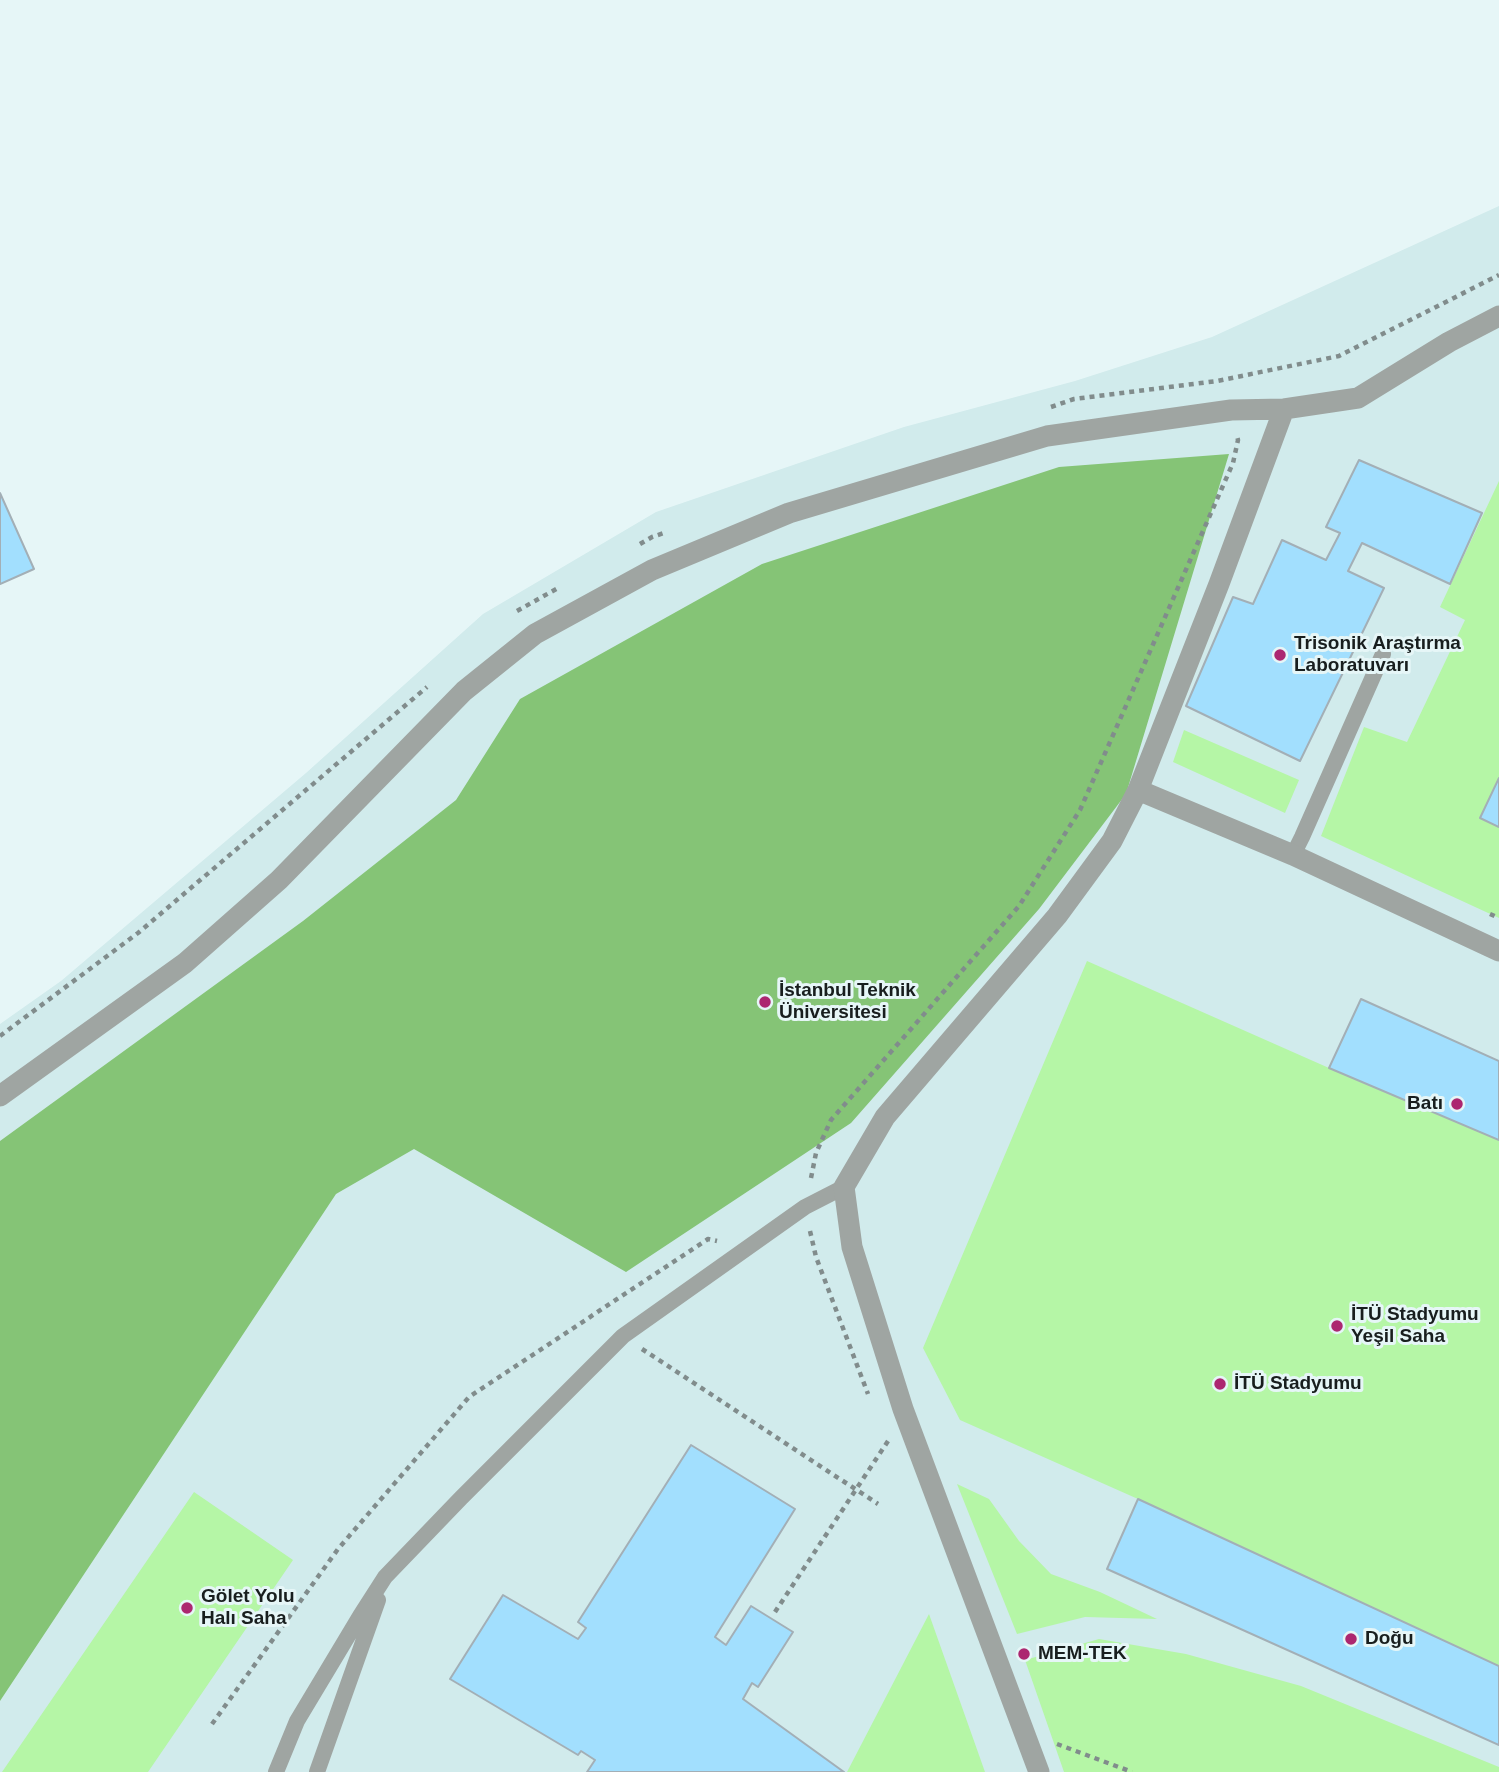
<!DOCTYPE html>
<meta charset="utf-8">
<style>
body{margin:0}
canvas{display:block;background:#e6f6f7}
</style>
<canvas width="1499" height="1772"></canvas>
<script>
const ctx = document.querySelector('canvas').getContext('2d');
ctx.lineJoin = 'round';
function paint(path, color) { ctx.fillStyle = color; ctx.fill(path, 'evenodd'); }
function stroke(path, color, width, dash) { ctx.strokeStyle = color; ctx.lineWidth = width; ctx.lineCap = dash ? 'butt' : 'round'; ctx.setLineDash(dash || []); ctx.stroke(path); }
function label(font, color, halo, rows, align = 'center') {
  ctx.font = font + ' Helvetica,sans-serif'; ctx.lineWidth = 6; ctx.setLineDash([]); ctx.textBaseline = 'middle'; ctx.strokeStyle = halo; ctx.fillStyle = color; for (const [text, x, y, turn = 0] of rows) {
    ctx.save(); ctx.translate(x, y); ctx.rotate((+turn || 0) * Math.PI / 180); ctx.textAlign = isNaN(turn) ? turn : align; if (halo) ctx.strokeText(text, 0, 0); ctx.fillText(text, 0, 0); ctx.restore();
  }
}
paint(new Path2D(`
 M1499,206v1566h-1499v-748l61,-43 245,-208 177,-159 173,-102 248,-85 171,-46 137,-44z`), '#d1ebec');
paint(new Path2D(`
 M1499,481v297l-19,40 19,9v91l-178,-82 43,-109 43,15 58,-122 -25,-13z
 M1184,730l115,50 -14,33 -112,-51z
 M1087,961l242,107 32,-69 138,62v684l-392,-176 31,-70 -178,-79 -37,-72z
 M957,1484l32,15 30,42 32,33 49,18 57,27 -72,-2 -68,17z
 M194,1492l99,68 -145,212h-146z
 M929,1614l56,158h-138z
 M1099,1639l87,15 115,32 198,81v5h-435l-39,-112z`), '#b5f6a6');
paint(new Path2D(`
 M1229,454l-103,340 -87,115 -188,214 -225,149 -212,-123 -78,45 -336,507v-560l303,-220 153,-121 64,-101 242,-135 297,-97z`), '#85c476');
const building = new Path2D(`
 M1359,460l123,53 -32,71 -88,-41 -14,28 36,17 -84,173 -114,-55 47,-109 20,7 29,-64 44,20 14,-27 -14,-6z
 M0,493l34,76 -34,15z
 M1499,778v49l-19,-9z
 M1361,999l138,62v79l-170,-72z
 M691,1445l104,64 -80,128 11,8 25,-39 42,26 -35,55 -6,-4 -9,16 101,73h-257l8,-12 -14,-9 -3,4 -128,-76 53,-84 75,44 8,-11 -8,-6z
 M1138,1499l361,167v79l-392,-176z`);
paint(building, '#a2dffe');
stroke(building, '#a3afb6', 2);
stroke(new Path2D(`
 M1051,407l23,-8 143,-18 122,-25 160,-81
 M640,544l12,-7 15,-5
 M517,611l41,-23
 M1490,914l9,4
 M0,1036l138,-103 289,-246
 M811,1178l5,-25 15,-33 188,-214 61,-96 153,-347 5,-23 -1,-4
 M810,1231l6,26 52,137
 M642,1349l236,155
 M775,1612l113,-171
 M212,1724l126,-175 131,-152 239,-158 9,2
 M1057,1744l75,28`), '#818c8c', 4.5, [5, 5]);
stroke(new Path2D(`
 M1293,855l9,-18 81,-183
 M276,1772l21,-51 63,-105 25,-39 76,-79 162,-162 182,-129 39,-20
 M317,1772l61,-172`), '#9fa5a2', 16);
stroke(new Path2D(`
 M1138,790l155,65 206,96
 M0,1096l185,-133 94,-83 185,-189 71,-57 117,-64 137,-57 258,-77 184,-26 53,-1 74,-11 91,-56 50,-26
 M1039,1772l-136,-363 -51,-162 -8,-60 41,-70 172,-201 55,-75 26,-51 81,-206 65,-175`), '#9fa5a2', 21);
for (const [x, y, r, color] of [
 [1280,655,7,"#ac2770"],
 [765,1002,7,"#ac2770"],
 [1457,1104,7,"#ac2770"],
 [1337,1326,7,"#ac2770"],
 [1220,1384,7,"#ac2770"],
 [187,1608,7,"#ac2770"],
 [1351,1639,7,"#ac2770"],
 [1024,1654,7,"#ac2770"]
]) { const dot = new Path2D(); dot.arc(x, y, r, 0, 2 * Math.PI); ctx.fillStyle = color; ctx.fill(dot); stroke(dot, '#e6f6f7', 2.5); }
label('bold 19px', '#181e1e', '#e6f6f7', [
 ["Trisonik Araştırma",1294,644],
 ["Laboratuvarı",1294,666],
 ["İstanbul Teknik",779,991],
 ["Üniversitesi",779,1013],
 ["Batı",1443,1104,"right"],
 ["İTÜ Stadyumu",1351,1315],
 ["Yeşil Saha",1351,1337],
 ["İTÜ Stadyumu",1234,1384],
 ["Gölet Yolu",201,1597],
 ["Halı Saha",201,1619],
 ["Doğu",1365,1639],
 ["MEM-TEK",1038,1654]
], 'left');
</script>
